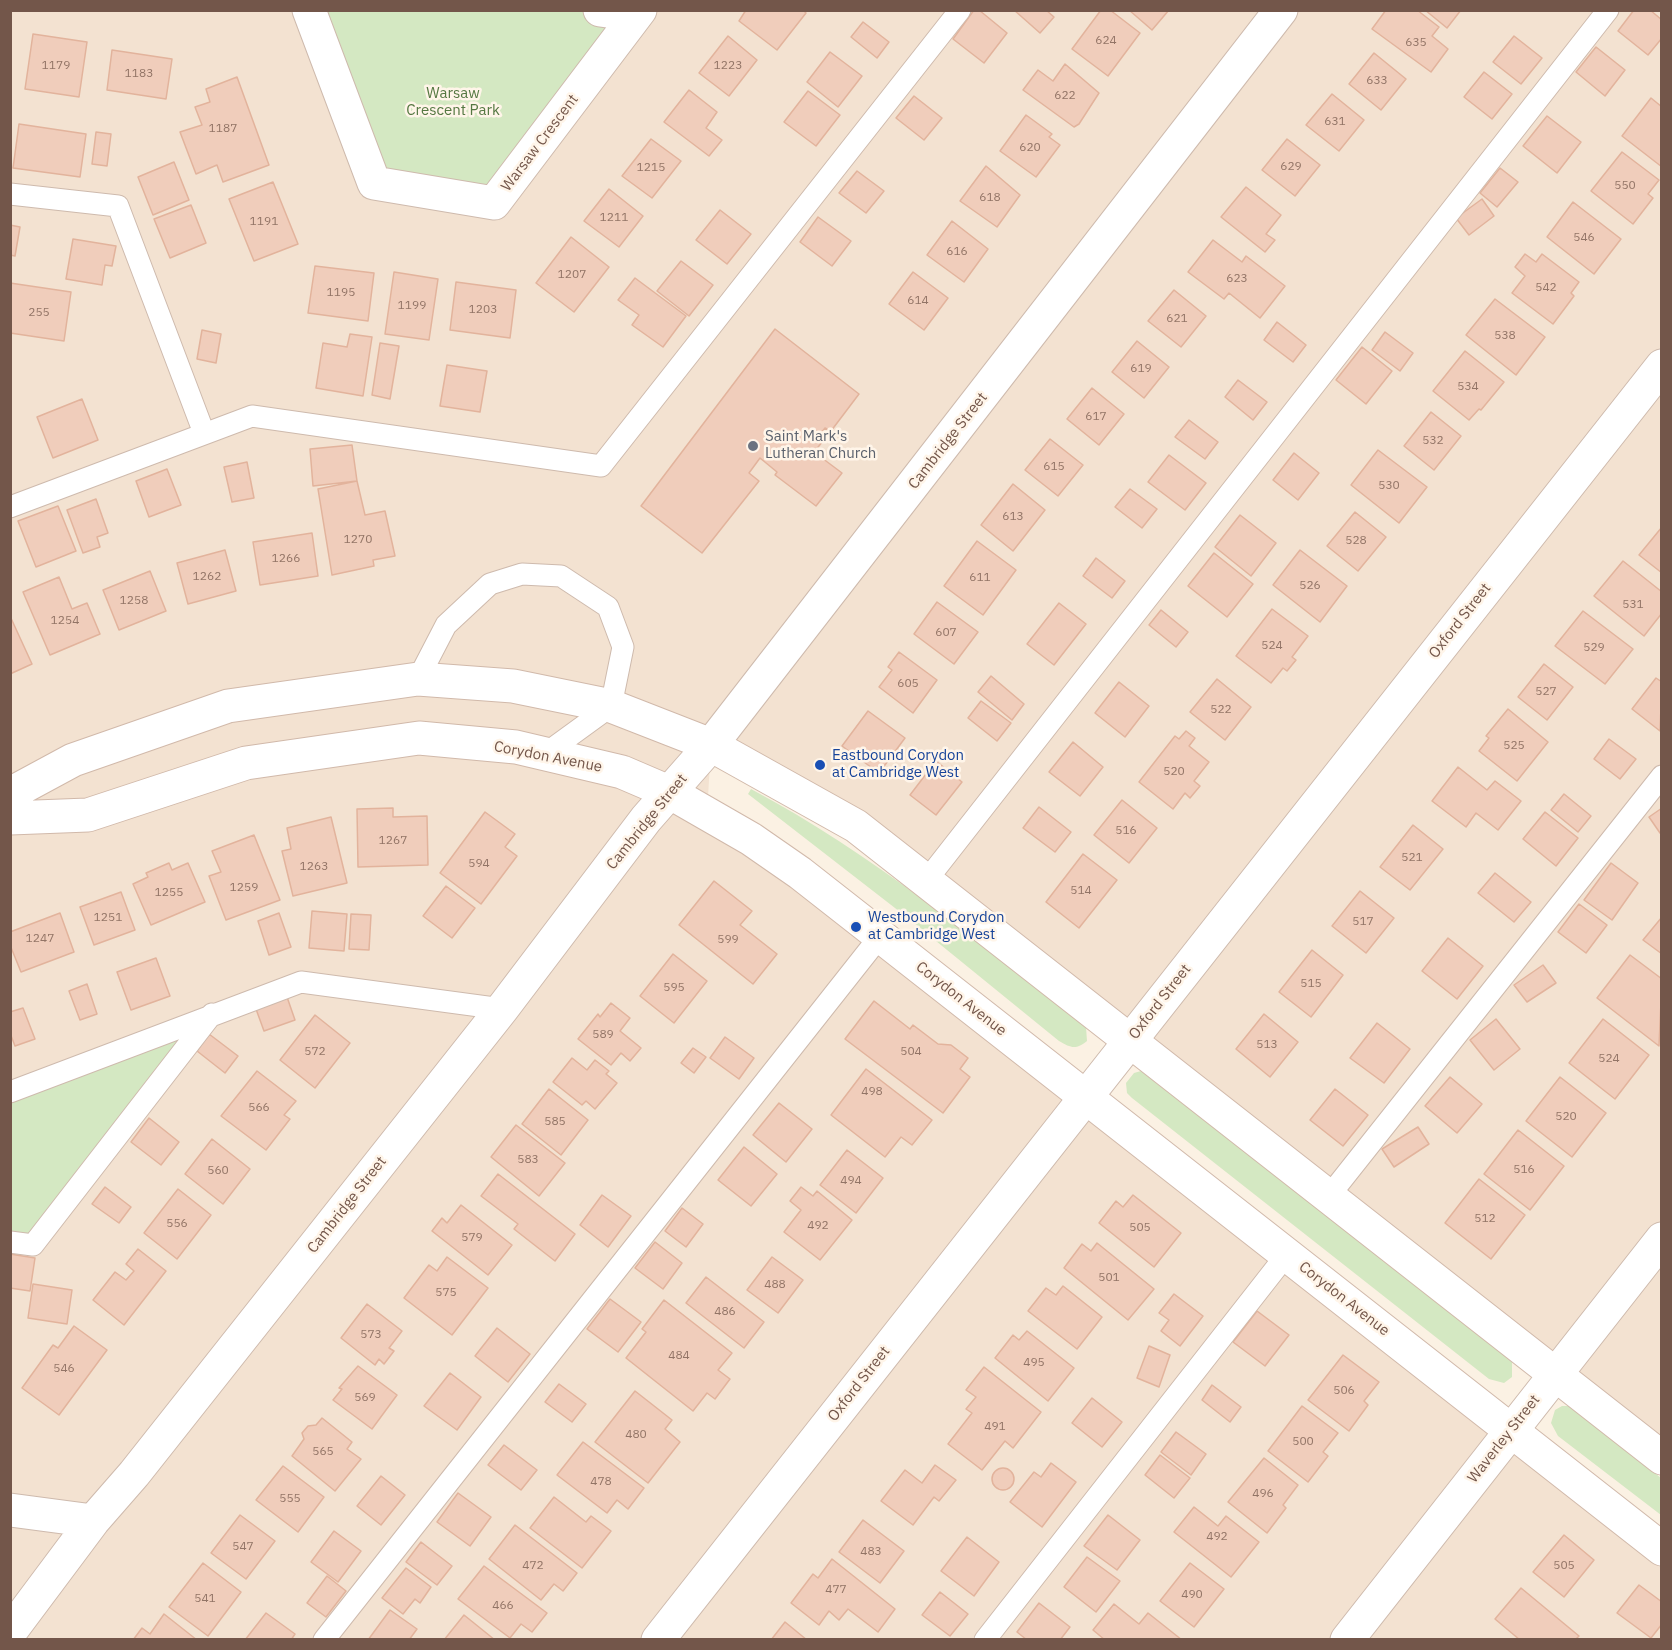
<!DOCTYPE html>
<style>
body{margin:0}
#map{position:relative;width:1672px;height:1650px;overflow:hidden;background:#fbf1e3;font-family:"IBM Plex Sans",sans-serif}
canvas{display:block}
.frame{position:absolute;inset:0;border:12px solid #73564a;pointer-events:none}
</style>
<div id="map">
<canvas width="1672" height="1650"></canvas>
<div class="frame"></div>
</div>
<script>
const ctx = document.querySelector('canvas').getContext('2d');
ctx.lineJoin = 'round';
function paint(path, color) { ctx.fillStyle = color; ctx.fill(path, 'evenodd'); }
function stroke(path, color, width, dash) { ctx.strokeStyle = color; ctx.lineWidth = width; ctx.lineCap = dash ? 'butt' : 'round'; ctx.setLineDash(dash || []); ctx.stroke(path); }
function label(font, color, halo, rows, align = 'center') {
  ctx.font = font + ' "IBM Plex Sans",sans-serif'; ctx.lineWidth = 5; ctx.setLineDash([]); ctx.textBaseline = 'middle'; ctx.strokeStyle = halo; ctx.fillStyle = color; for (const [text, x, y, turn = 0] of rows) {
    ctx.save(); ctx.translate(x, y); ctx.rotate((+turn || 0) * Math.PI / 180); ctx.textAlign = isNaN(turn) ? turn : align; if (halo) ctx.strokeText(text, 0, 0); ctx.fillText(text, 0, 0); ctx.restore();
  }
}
paint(new Path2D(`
 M11,11h1650v1447l-805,-632 -145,-80 -4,68 954,735v90l-1650,1z`), '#f3e2d1');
paint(new Path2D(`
 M600,10l36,5 -142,188 -120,-20 -65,-172z
 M751,789c122,65 227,152 335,238l1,14c-11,9 -16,7 -28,0l-155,-126 -156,-121z
 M212,1014l-179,231 -22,-3v-150z
 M1141,1071l371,290v16l-8,6 -15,-4 -357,-281 -5,-5 -1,-10 8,-10z
 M1562,1406h9l90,72v37l-103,-79 -7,-13 4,-13z`), '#d4e8c2');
const building = new Path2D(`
 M746,10h57l3,3 -29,37 -38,-29z
 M974,10h5l28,23 -23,30 -31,-24z
 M1014,10h32l8,7 -14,16z
 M1101,10h9l30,23 -32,43 -36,-27z
 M1129,10h40l-17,20z
 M1386,10h31l22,17 -7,9 16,13 -17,23 -59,-43z
 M1425,10h36l-14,18z
 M1634,10h16l12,10v18l-14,17 -30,-24z
 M863,22l26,20 -12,16 -26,-21z
 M33,34l54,8 -8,55 -54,-8z
 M728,36l29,24 -28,36 -30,-23z
 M1514,36l28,22 -21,26 -28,-22z
 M1596,47l29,23 -20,26 -29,-24z
 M112,50l60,9 -6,40 -59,-9z
 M830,52l32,24 -24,31 -31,-25z
 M1374,53l32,26 -25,31 -32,-26z
 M1065,64l34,29 -20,31 -5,3 -51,-37 15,-20 15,11z
 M1484,72l28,22 -20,25 -28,-22z
 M237,77l32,88 -46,17 -6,-17 -21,9 -16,-42 22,-7 -7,-18 15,-5 -4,-13z
 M689,90l28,22 -11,16 16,12 -13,16 -45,-34z
 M808,91l32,24 -24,31 -32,-24z
 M1332,94l32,26 -25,31 -33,-26z
 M914,96l28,22 -18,22 -28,-22z
 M1651,98l11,9v60l-40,-31z
 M1026,115l26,19 -3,3 11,8 -24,32 -36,-26z
 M1547,116l34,26 -24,31 -34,-27z
 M19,124l67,10 -6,43 -67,-9z
 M96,132l15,2 -4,32 -15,-2z
 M651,139l30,22 -29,37 -30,-22z
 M1287,139l33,26 -25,31 -33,-26z
 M1622,152l37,28 -11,14 5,4 -20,26 -42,-33z
 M174,162l15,38 -36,15 -15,-38z
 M986,166l34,29 -23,32 -37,-26z
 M1500,168l18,14 -21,25 -17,-14z
 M857,171l27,20 -18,22 -27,-20z
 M273,182l25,62 -44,17 -25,-62z
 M1246,187l35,28 -15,19 9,6 -10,12 -44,-35z
 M609,189l34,27 -24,31 -35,-26z
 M1482,199l12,17 -25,19 -13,-17z
 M1573,202l48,37 -27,35 -47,-37z
 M191,205l15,38 -36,15 -16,-39z
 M720,210l31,24 -24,30 -31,-24z
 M818,217l33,24 -19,25 -32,-24z
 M952,221l36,28 -24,33 -37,-27z
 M10,225l10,2 -5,29 -5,-1z
 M571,237l38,30 -35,45 -38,-29z
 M73,239l43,7 -4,20 -7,-1 -3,20 -36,-6z
 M1213,240l29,22 4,-6 39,30 -25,32 -31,-25 -5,6 -36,-27z
 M1525,254l11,8 6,-8 37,28 -8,11 3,3 -21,28 -41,-31 13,-17 -10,-9z
 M681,261l32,24 -24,31 -32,-25z
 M315,266l59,7 -6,48 -60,-8z
 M394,272l44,7 -9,61 -44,-6z
 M913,272l35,26 -24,32 -35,-26z
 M635,278l51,38 -23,31 -31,-22 7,-10 -21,-15z
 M456,282l60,8 -6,48 -60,-8z
 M10,283l61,9 -7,49 -54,-8z
 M1174,290l32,26 -25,31 -33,-26z
 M1495,299l50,38 -29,38 -50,-40z
 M1277,322l29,23 -13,17 -29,-22z
 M775,329l84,65 -28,37 -6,-3 -7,9 5,4 -9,11 28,21 -26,33 -41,-31 2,-3 -17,-14 -11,15 10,8 -57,72 -61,-47z
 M202,330l19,4 -5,29 -19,-4z
 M1385,332l28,21 -13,18 -28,-21z
 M350,334l22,3 -9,59 -47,-8 7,-45 24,4z
 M1137,341l32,26 -25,31 -32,-26z
 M380,343l19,3 -9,53 -18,-4z
 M1362,347l30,24 -26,33 -30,-24z
 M1465,351l39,31 -23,28 -2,-1 -10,11 -36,-29z
 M447,365l40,6 -7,41 -40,-6z
 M1238,380l29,22 -14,18 -28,-23z
 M1092,388l32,26 -25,31 -32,-26z
 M82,399l16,41 -45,18 -16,-41z
 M1431,412l30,24 -27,34 -30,-24z
 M1189,420l29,22 -13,17 -30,-22z
 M1050,439l33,26 -25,31 -33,-26z
 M352,445l5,36 -44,5 -3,-37z
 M1378,450l49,37 -28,36 -48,-38z
 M1294,453l25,20 -21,27 -25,-20z
 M1169,455l37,28 -21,27 -37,-28z
 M247,462l7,36 -22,4 -8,-35z
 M167,469l14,36 -32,12 -13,-36z
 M357,481l8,34 20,-4 10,45 -22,4 1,6 -42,9 -14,-86z
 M1013,484l32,26 -32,41 -32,-26z
 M1130,489l27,20 -15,19 -27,-21z
 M96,499l12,34 -11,4 3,10 -17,6 -16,-43z
 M58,506l18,45 -40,16 -18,-46z
 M1355,512l31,25 -28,34 -31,-25z
 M1240,515l36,28 -25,33 -36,-29z
 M1662,527v46l-23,-18z
 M312,533l6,43 -58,9 -7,-43z
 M977,541l39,29 -33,45 -39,-29z
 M225,550l11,41 -48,13 -11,-41z
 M1300,550l47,36 -27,36 -47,-37z
 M1214,553l39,31 -26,33 -39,-31z
 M1096,558l29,23 -13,17 -29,-22z
 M1623,561l39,31v21l-18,23 -50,-40z
 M150,571l16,40 -47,19 -16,-40z
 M59,577l13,32 15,-6 13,31 -50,21 -27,-63z
 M937,602l41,30 -24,32 -40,-30z
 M1059,603l27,21 -32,41 -27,-21z
 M1272,609l36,27 -16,21 4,3 -9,11 -4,-3 -12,15 -35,-27z
 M1161,610l27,22 -12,15 -27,-22z
 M1583,611l50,38 -28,35 -50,-38z
 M10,616l22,48 -22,10z
 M899,652l38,28 -24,33 -34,-26 13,-17 -4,-3z
 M1544,664l29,23 -26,33 -29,-23z
 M991,676l33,28 -12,16 -34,-28z
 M1656,678l6,4 -2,49 -28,-22z
 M1217,679l34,28 -26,33 -35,-28z
 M1119,682l30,24 -24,31 -30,-24z
 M981,701l30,22 -14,18 -29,-23z
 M1508,709l40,33 -31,39 -38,-30 10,-13 -3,-2z
 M868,711l37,27 -26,35 -37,-27z
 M1186,731l9,7 -6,8 20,16 -15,19 6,5 -10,12 -5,-5 -12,16 -34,-27 36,-46 4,3z
 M1609,739l27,20 -16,20 -26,-20z
 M1073,742l30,25 -23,29 -31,-24z
 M936,761l26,21 -26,33 -26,-20z
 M1458,767l29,23 8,-9 26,20 -23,29 -22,-17 -10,14 -34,-26z
 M1564,794l27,22 -13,16 -27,-22z
 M1122,800l35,28 -28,35 -35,-28z
 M1039,807l32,25 -16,20 -32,-24z
 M393,808v9l34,-1 1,49 -70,2 -1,-58z
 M1662,808v24l-2,1 -11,-16z
 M485,812l30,22 -10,13 12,9 -36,48 -41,-31z
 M1545,812l33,26 -22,28 -33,-27z
 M331,817l16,66 -54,13 -11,-45 9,-2 -4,-21z
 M1413,825l30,24 -33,41 -30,-23z
 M254,835l26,65 -54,20 -17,-44 12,-4 -9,-21z
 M1083,854l34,26 -38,48 -33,-26z
 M169,863l3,7 16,-7 17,39 -54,23 -18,-41 15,-7 -2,-4z
 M1611,863l27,20 -26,37 -28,-20z
 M1495,873l36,29 -17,20 -36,-29z
 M714,881l38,30 -12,14 37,29 -24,30 -74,-59z
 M446,886l29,22 -23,30 -29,-22z
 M1360,891l34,27 -28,35 -34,-27z
 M121,892l14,38 -41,15 -14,-38z
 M1579,904l28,21 -21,28 -28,-21z
 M312,911l35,3 -3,37 -35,-3z
 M60,913l14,39 -53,20 -11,-27v-13z
 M279,913l12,34 -22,8 -11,-34z
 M351,914l20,1 -2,35 -20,-1z
 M1662,917v37l-19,-14z
 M1448,938l35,28 -26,33 -35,-28z
 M1312,950l31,25 -32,42 -32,-25z
 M673,954l34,27 -33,42 -34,-27z
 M1630,955l32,24 -3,67 -62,-48z
 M156,958l14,38 -39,14 -14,-38z
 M1543,965l13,18 -29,19 -13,-17z
 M87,984l10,30 -17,6 -11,-29z
 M287,997l8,23 -31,11 -8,-22z
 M874,1001l36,28 3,-4 25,19 13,1 17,13 -8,11 10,8 -27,36 -98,-74z
 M611,1003l19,15 -10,13 21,17 -11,13 -9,-8 -10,12 -33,-26 20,-25 2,3z
 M23,1008l12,31 -20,7 -5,-13v-21z
 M1264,1014l34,28 -28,35 -34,-28z
 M315,1015l35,28 -35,45 -35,-28z
 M1496,1019l24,30 -26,21 -24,-30z
 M1603,1019l46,36 -34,44 -46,-36z
 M1377,1023l33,26 -26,34 -34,-25z
 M209,1034l29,22 -13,17 -28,-22z
 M725,1037l29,21 -15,21 -29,-21z
 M693,1048l13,9 -12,16 -13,-10z
 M572,1058l15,12 8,-10 14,11 -3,3 11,9 -22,26 -9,-8 -4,4 -29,-23z
 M866,1069l66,51 -20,25 -11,-8 -16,20 -54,-42z
 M257,1071l39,30 -12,14 6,4 -24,31 -45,-34z
 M1450,1077l32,27 -25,29 -32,-27z
 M1560,1077l46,36 -34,44 -46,-36z
 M549,1089l39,31 -27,35 -39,-31z
 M1335,1089l33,26 -25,31 -33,-26z
 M779,1103l33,26 -26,33 -33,-27z
 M149,1118l30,24 -18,23 -30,-23z
 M516,1125l49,38 -26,33 -48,-39z
 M1418,1127l11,17 -35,23 -12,-18z
 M1518,1130l46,36 -34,44 -46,-36z
 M212,1139l38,30 -27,35 -38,-30z
 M744,1147l33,27 -26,32 -33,-26z
 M847,1150l36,28 -27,35 -36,-28z
 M498,1174l77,60 -20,27 -41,-32 4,-5 -37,-28z
 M1479,1179l46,36 -34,44 -46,-36z
 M105,1187l26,20 -12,16 -27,-19z
 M801,1187l12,9 4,-5 35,29 -32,40 -36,-28 17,-22 -11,-9z
 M178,1189l33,26 -34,44 -33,-26z
 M602,1195l29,21 -23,31 -28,-22z
 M1133,1195l48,38 -27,34 -55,-44 17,-22 7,6z
 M461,1205l51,40 -24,30 -56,-44 10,-13 5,5z
 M682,1208l21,16 -17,23 -21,-16z
 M655,1242l27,21 -19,26 -28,-21z
 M1097,1243l57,46 -26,31 -64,-52 18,-24 9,7z
 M138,1249l28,22 -42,54 -31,-25 22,-28 11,8 8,-9 -8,-7z
 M10,1254l25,4 -5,33 -20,-3z
 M447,1257l41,31 -36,47 -48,-37 25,-33 8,6z
 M772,1257l31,23 -25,33 -31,-23z
 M706,1277l58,45 -20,26 -58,-45z
 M33,1284l39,6 -5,34 -39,-6z
 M1063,1286l39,31 -25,32 -49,-38 18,-23 10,7z
 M1174,1294l29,22 -23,30 -19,-15 8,-11 -10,-7z
 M610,1299l31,23 -23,30 -31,-23z
 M664,1300l68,53 -14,17 12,9 -15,20 -8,-6 -14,18 -67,-53 20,-26 -4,-3z
 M367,1304l35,27 -13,17 5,3 -10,13 -5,-5 -4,6 -34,-27z
 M1257,1311l32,24 -24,31 -32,-24z
 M74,1326l33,24 -48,65 -37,-27 31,-43 5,3z
 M497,1328l33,26 -22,28 -33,-26z
 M1027,1331l47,37 -26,33 -53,-43 18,-23 6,5z
 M1149,1346l21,9 -11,32 -22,-9z
 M1343,1355l36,27 -15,19 4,4 -19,26 -41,-31z
 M358,1366l39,29 -25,34 -39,-29 9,-11 -3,-1z
 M984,1367l57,45 -28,36 -8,-7 -23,29 -34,-26 24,-31 -6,-4 10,-12 -10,-7z
 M450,1373l31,24 -24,33 -33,-24z
 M559,1384l27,20 -14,18 -27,-20z
 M1212,1385l29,22 -11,15 -28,-22z
 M635,1391l37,29 -7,9 15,13 -32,41 -53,-41z
 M1092,1398l30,24 -20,25 -30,-24z
 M1302,1406l36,27 -15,19 5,4 -20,26 -40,-31z
 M322,1418l30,24 -5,7 14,10 -26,32 -43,-35 12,-17 -2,-6 6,-7 8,-1z
 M1176,1432l30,22 -15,21 -30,-23z
 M583,1442l61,46 -16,21 -11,-9 -10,13 -50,-38z
 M504,1445l33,25 -16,20 -33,-25z
 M1160,1455l30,23 -16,20 -29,-23z
 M1264,1458l34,27 -15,20 3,3 -19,25 -39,-31z
 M1051,1463l25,19 -34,45 -32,-25 24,-30 7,5z
 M935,1465l21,15 -17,21 -5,-4 -21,28 -32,-24 24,-31 17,13z
 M283,1466l41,31 -26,35 -42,-32z
 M992 1479a11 11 0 1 1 22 0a11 11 0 1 1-22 0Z
 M381,1476l24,19 -24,30 -24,-19z
 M458,1493l33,24 -21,29 -33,-24z
 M554,1497l32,25 5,-6 20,15 -29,37 -52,-40z
 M1194,1507l24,19 8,-10 33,26 -28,35 -57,-45z
 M240,1515l35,26 -29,38 -35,-26z
 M1108,1515l32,25 -23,30 -33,-24z
 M863,1520l41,31 -24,32 -41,-31z
 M515,1525l62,48 -14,18 -9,-7 -13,16 -52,-41z
 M334,1531l27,20 -23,31 -27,-20z
 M1564,1535l30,25 -30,37 -31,-25z
 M967,1537l32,25 -25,34 -33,-25z
 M421,1542l31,24 -15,19 -31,-23z
 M1087,1557l33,24 -24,31 -32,-25z
 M832,1559l63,50 -17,23 -30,-23 -9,11 -10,-9 -10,14 -28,-22 22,-29 5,4z
 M203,1563l38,29 -33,44 -39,-29z
 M1190,1563l34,26 -30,38 -34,-26z
 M484,1566l63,47 -15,19 -11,-8 -11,14 -52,-39z
 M406,1568l25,19 -11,16 -5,-4 -12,15 -21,-16z
 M327,1576l19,15 -20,26 -19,-14z
 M1639,1585l23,17v22l-11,14 -34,-25z
 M1521,1588l58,48 -4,4h-55l-25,-21z
 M940,1592l28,22 -18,22 -28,-21z
 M1039,1603l31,24 -10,13h-33l-10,-8z
 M1114,1604l25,20 9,-11 34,27h-77l-12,-10z
 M390,1610l27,19 -8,11h-41z
 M266,1613l29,21 -4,6h-46z
 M164,1614l33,26h-64l9,-12 8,6z
 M464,1615l31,25h-51z
 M785,1622l22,18h-36z`);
paint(building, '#f0cdbb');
stroke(building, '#e2b39c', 1.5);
const service = new Path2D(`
 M10,194l108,12 86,227
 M10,507l242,-91 349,50 359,-456
 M418,679l28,-54 44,-41 32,-10 39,2 47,31 15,40 -12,59 -66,48
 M926,881l682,-871
 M10,1092l291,-110 201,27
 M1329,1196l333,-420
 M10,1242l23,3 179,-231
 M324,1640l557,-705
 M985,1640l302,-386`);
const minor = new Path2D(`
 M309,10l65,173 120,20 146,-193
 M600,10l36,5
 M10,1510l83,11
 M10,1632l83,-111 41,-47 368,-465 144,-190 65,-74
 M658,1640l1004,-1274
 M1347,1640l315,-401`);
const tertiary = new Path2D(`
 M711,745l570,-735`);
const secondary = new Path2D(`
 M10,794l63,-34 155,-54 190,-27 95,7 98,20 100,39 145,81 806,632
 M10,818l78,-3 158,-52 173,-25 97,9 106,25 49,21 80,46 49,34 862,676`);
stroke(service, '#cebaad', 23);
stroke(minor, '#cebaad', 35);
stroke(tertiary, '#cebaad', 35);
stroke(secondary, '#d1b9aa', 35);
stroke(service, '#fff', 21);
stroke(minor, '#fff', 33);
stroke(tertiary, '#fff', 33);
stroke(secondary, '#fff', 33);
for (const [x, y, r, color] of [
 [753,446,6,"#6b7280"],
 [820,765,6,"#1a4fb4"],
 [856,927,6,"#1a4fb4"]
]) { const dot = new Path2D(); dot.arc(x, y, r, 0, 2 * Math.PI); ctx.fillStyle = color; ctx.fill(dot); stroke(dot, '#fff5e9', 2); }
label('12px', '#927466', null, [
 ["624",1106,41],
 ["635",1416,43],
 ["1179",56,66],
 ["1223",728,66],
 ["1183",139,74],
 ["633",1377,81],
 ["622",1065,96],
 ["631",1335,122],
 ["1187",223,129],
 ["620",1030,148],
 ["629",1291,167],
 ["1215",651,168],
 ["550",1625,186],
 ["618",990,198],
 ["1211",614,218],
 ["1191",264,222],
 ["546",1584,238],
 ["616",957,252],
 ["1207",572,275],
 ["623",1237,279],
 ["542",1546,288],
 ["1195",341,293],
 ["614",918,301],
 ["1199",412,306],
 ["1203",483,310],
 ["255",39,313],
 ["621",1177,319],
 ["538",1505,336],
 ["619",1141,369],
 ["534",1468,387],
 ["617",1096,417],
 ["532",1433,441],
 ["615",1054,467],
 ["530",1389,486],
 ["613",1013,517],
 ["1270",358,540],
 ["528",1356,541],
 ["1266",286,559],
 ["1262",207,577],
 ["611",980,578],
 ["526",1310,586],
 ["1258",134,601],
 ["531",1633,605],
 ["1254",65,621],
 ["607",946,633],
 ["524",1272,646],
 ["529",1594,648],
 ["605",908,684],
 ["527",1546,692],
 ["522",1221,710],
 ["525",1514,746],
 ["520",1174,772],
 ["516",1126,831],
 ["1267",393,841],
 ["521",1412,858],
 ["594",479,864],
 ["1263",314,867],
 ["1259",244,888],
 ["514",1081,891],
 ["1255",169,893],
 ["1251",108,918],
 ["517",1363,922],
 ["1247",40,939],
 ["599",728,940],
 ["515",1311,984],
 ["595",674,988],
 ["589",603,1035],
 ["513",1267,1045],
 ["572",315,1052],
 ["504",911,1052],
 ["524",1609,1059],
 ["498",872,1092],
 ["566",259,1108],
 ["520",1566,1117],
 ["585",555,1122],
 ["583",528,1160],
 ["516",1524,1170],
 ["560",218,1171],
 ["494",851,1181],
 ["512",1485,1219],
 ["556",177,1224],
 ["492",818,1226],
 ["505",1140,1228],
 ["579",472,1238],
 ["501",1109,1278],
 ["488",775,1285],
 ["575",446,1293],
 ["486",725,1312],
 ["573",371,1335],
 ["484",679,1356],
 ["495",1034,1363],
 ["546",64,1369],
 ["506",1344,1391],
 ["569",365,1398],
 ["491",995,1427],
 ["480",636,1435],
 ["500",1303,1442],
 ["565",323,1452],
 ["478",601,1482],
 ["496",1263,1494],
 ["555",290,1499],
 ["492",1217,1537],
 ["547",243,1547],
 ["483",871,1552],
 ["472",533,1566],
 ["505",1564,1566],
 ["477",836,1590],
 ["490",1192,1595],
 ["541",205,1599],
 ["466",503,1606]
]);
label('15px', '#557842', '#fff5e9', [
 ["Warsaw",453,94],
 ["Crescent Park",453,111]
]);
label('15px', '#73564a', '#fff5e9', [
 ["Warsaw Crescent",540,143,-53],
 ["Cambridge Street",948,441,-52],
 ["Oxford Street",1460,621,-52],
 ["Corydon Avenue",548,757,11],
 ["Cambridge Street",647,822,-51],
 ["Corydon Avenue",961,999,38],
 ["Oxford Street",1160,1002,-52],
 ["Cambridge Street",347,1205,-52],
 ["Corydon Avenue",1344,1299,38],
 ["Oxford Street",859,1384,-52],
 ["Waverley Street",1504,1439,-52]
]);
label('15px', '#5b616d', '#fff5e9', [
 ["Saint Mark's",765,437],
 ["Lutheran Church",765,454]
], 'left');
label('15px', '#164399', '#fff5e9', [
 ["Eastbound Corydon",832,756],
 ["at Cambridge West",832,773],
 ["Westbound Corydon",868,918],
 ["at Cambridge West",868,935]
], 'left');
</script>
